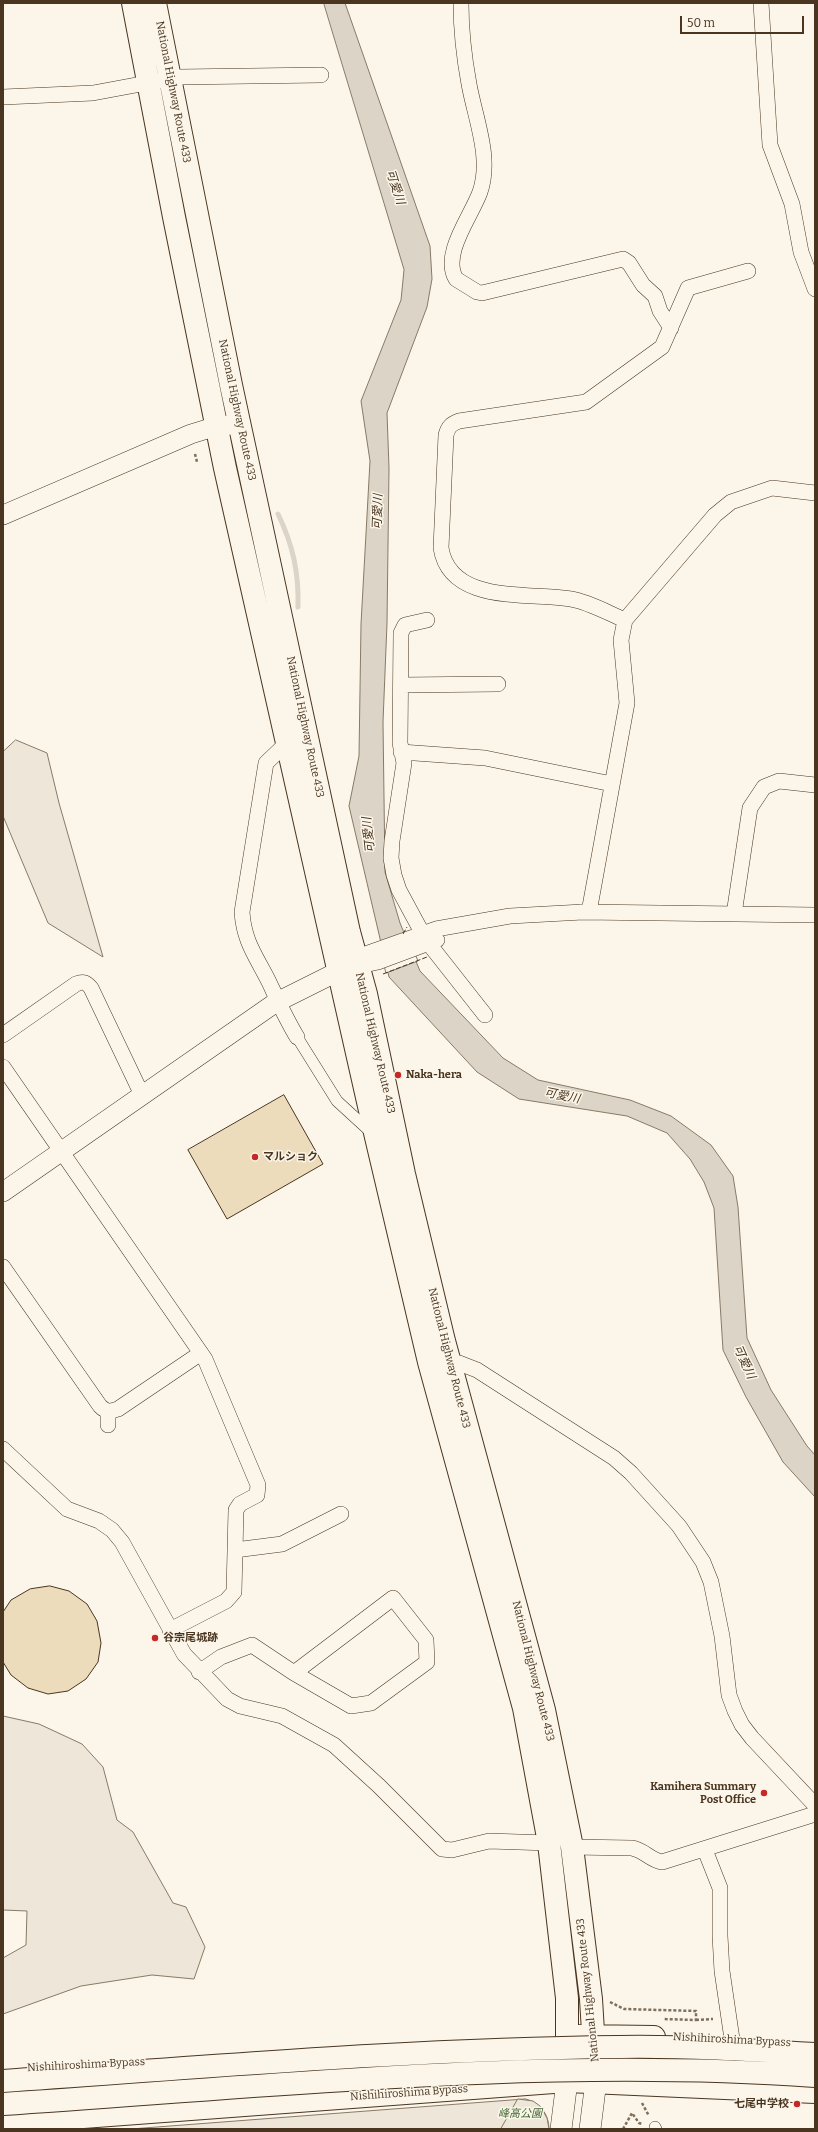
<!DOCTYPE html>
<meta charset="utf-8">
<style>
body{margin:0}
#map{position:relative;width:818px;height:2132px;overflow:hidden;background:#fbf6e9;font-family:Bitter,serif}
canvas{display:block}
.frame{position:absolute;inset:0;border:4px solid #4a3520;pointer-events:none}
.scale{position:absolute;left:680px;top:16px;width:124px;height:18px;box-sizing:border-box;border:2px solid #4a3520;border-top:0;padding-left:5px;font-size:12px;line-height:14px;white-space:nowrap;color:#4a3520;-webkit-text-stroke:3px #fbf6e9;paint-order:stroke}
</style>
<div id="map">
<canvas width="818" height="2132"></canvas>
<div class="frame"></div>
<div class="scale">50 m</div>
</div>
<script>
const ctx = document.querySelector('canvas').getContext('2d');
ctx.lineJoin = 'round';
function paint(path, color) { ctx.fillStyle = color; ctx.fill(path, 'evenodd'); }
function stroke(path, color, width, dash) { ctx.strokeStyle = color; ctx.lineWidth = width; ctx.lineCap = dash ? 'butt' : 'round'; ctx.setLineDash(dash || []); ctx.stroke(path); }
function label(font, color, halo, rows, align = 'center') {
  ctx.font = font + ' Bitter,"Noto Sans JP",serif'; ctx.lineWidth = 3; ctx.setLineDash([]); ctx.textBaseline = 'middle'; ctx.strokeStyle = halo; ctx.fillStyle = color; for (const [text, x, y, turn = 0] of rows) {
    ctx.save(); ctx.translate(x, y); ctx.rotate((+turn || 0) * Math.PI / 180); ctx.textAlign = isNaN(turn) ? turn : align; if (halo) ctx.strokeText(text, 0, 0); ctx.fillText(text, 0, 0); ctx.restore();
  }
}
const green = new Path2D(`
 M16,740l31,13 12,50 44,154 -55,-34 -45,-107v-64z
 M3,1716l36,8 43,20 21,23 14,53 16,12 40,71 13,4 19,40 -11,32 -42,-4 -71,11 -78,28v-56l23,-13 1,-34 -24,-1z
 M526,2099c14,4 23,15 23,30h-418z`);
paint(green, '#ede6d9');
stroke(green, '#887966', 1);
const parking = new Path2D(`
 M518,2099l15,2 7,5 7,12 2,11h-48z`);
paint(parking, '#ede7d9');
stroke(parking, '#887966', 1);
const water = new Path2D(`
 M324,3h21l85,243 2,33 -5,28 -40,106 2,55 -2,155 -4,99 2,150 15,51 20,48 83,87 35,22 92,20 41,16 40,29 22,31 5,31 9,131 24,52 36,56 8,9v42l-32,-35 -37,-65 -23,-47 -9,-142 -10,-26 -14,-23 -23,-26 -40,-17 -108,-17 -42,-27 -88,-95 -40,-171 10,-50 2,-132 9,-163 -9,-60 40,-101 3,-30z`);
paint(water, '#dcd4c6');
stroke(water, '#887966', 1);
const pier = new Path2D(`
 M411,944l7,17 -32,12 -5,-18z`);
paint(pier, '#fbf6e9');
stroke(pier, '#887966', 1);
stroke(new Path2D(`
 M278,514c15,31 21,59 20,93`), '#dcd4c6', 5);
const building = new Path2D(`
 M284,1095l39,69 -96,55 -39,-69z
 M50,1586l19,5 18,13 10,17 4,22 -3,19 -12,17 -18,12 -20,3 -20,-6 -17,-13 -8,-13v-50l8,-12 19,-11z`);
paint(building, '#ecdcbc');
stroke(building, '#4a3520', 1);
const pedestrian = new Path2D(`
 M297,1037l40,64 36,33
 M655,2127l1,2`);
const minor = new Path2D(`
 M461,3c0,28 3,54 8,81 6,34 23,74 11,108 -8,23 -39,62 -24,87l21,13 5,1 141,-34 6,4 14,22 12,11 5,15 11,17
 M761,3l9,142 22,59 9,48 14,37
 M3,97l90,-4 86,-16 142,-2
 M427,620l-22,5 -4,8 -1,110 4,20 -12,78 -1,17 3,17 5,15 27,50 59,75
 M625,620c-17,-7 -36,-18 -54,-21 -41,-7 -121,6 -130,-51l5,-113c2,-8 5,-11 13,-14l127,-19 76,-55 26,-59 60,-17
 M401,685l97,-1
 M287,743l-21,20 -24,149c2,30 14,44 27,70 9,19 17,37 28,55
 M401,752l84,6 127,26
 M589,912l38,-209 -6,-63 4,-20 90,-105 16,-13 41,-14 43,5
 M734,914l16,-106 14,-21 15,-6 36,4
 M352,965l16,-12 68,-24 74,-13 73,-4 232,3
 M350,968l28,-6 59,-22
 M3,1035l73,-51c7,-3 10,-2 15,4l51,107
 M3,1067l202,292 53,126 -1,10 -17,9 -4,6 -2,82 -8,9 -56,29
 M3,1267l97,139c6,6 10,6 18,3l83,-56
 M442,1362l17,1 18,7 137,88 17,15 48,53 24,36 8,20 11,54 7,59 6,16 7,14 10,13 63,67
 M108,1425v-14
 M3,1449l64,60 32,12 13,9 10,12 62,112 43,45 13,7 42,10 52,29 45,41 63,63 10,1 37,-9 60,2
 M235,1550l47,-6 59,-30
 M199,1672l22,-15 31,-12 42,28 57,33 20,-3 56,-41 -1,-22 -33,-42 -99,75
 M572,1847l60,1c12,2 18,12 30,14l153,-48
 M705,1850l15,38v48l2,35 10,68`);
const tertiary = new Path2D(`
 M3,515l188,-81 26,-8 15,-1
 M3,1192l272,-189 64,-32`);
const secondary = new Path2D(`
 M561,2129l6,-48
 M590,2129l6,-48`);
const trunk = new Path2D(`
 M133,3l41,214 51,251 151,669 53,225 95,346 25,135 18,155v70
 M155,3l76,382 118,547 17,62 38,180 40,167 100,369 28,137 19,152 5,82
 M578,2036l76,1
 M3,2123l564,-42 248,11`);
stroke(pedestrian, '#4a3520', 12);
stroke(minor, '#4a3520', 16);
stroke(tertiary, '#4a3520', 20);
stroke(secondary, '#4a3520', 22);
stroke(trunk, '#4a3520', 24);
stroke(new Path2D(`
 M195,454l2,8
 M610,2002l14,7 72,2v9l-33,-1
 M696,2020l17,-1
 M642,2103l7,13
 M623,2129l9,-16 7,10 3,1`), '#7f6f5c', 2.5, [3, 2]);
stroke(pedestrian, '#fbf6e9', 11);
stroke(minor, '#fbf6e9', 15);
stroke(tertiary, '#fbf6e9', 19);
stroke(secondary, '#fbf6e9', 21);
stroke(trunk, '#fbf6e9', 22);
const motorwayBridge = new Path2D(`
 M3,2081c205,-14 410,-32 616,-34 65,-1 131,3 196,7
 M3,2104c270,-18 541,-47 812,-28`);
stroke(motorwayBridge, '#4a3520', 24, []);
stroke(motorwayBridge, '#fbf6e9', 22);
stroke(new Path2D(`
 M403,934l4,-7
 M383,974l44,-17`), '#4a3520', 1, [5, 2]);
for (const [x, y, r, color] of [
 [398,1075,4,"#c62828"],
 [255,1157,4,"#c62828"],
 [155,1638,4,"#c62828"],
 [764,1793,4,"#c62828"],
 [797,2104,4,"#c62828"]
]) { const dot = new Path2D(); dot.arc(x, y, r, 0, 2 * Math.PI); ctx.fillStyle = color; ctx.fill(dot); stroke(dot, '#fbf6e9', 1.5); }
label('11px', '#4a3520', '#fbf6e9', [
 ["National Highway Route 433",173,92,79],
 ["National Highway Route 433",237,410,78],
 ["National Highway Route 433",305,727,78],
 ["National Highway Route 433",375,1043,77],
 ["National Highway Route 433",449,1358,76],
 ["National Highway Route 433",533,1671,76],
 ["National Highway Route 433",588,1990,-96],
 ["Nishihiroshima Bypass",732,2040,3],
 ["Nishihiroshima Bypass",86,2065,-3],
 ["Nishihiroshima Bypass",409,2093,-4]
]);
label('bold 11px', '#4a3520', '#fbf6e9', [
 ["Naka-hera",406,1075],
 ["マルショク",263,1157],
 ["谷宗尾城跡",163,1638],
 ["Kamihera Summary",756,1787,"right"],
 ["Post Office",756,1800,"right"],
 ["七尾中学校",789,2104,"right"]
], 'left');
label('italic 11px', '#436837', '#fbf6e9', [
 ["峰高公園",520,2114]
]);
label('italic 12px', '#4a3520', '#fbf6e9', [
 ["可愛川",395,187,72],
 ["可愛川",378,512,-88],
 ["可愛川",369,835,-96],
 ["可愛川",562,1096,11],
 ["可愛川",744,1362,66]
]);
</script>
